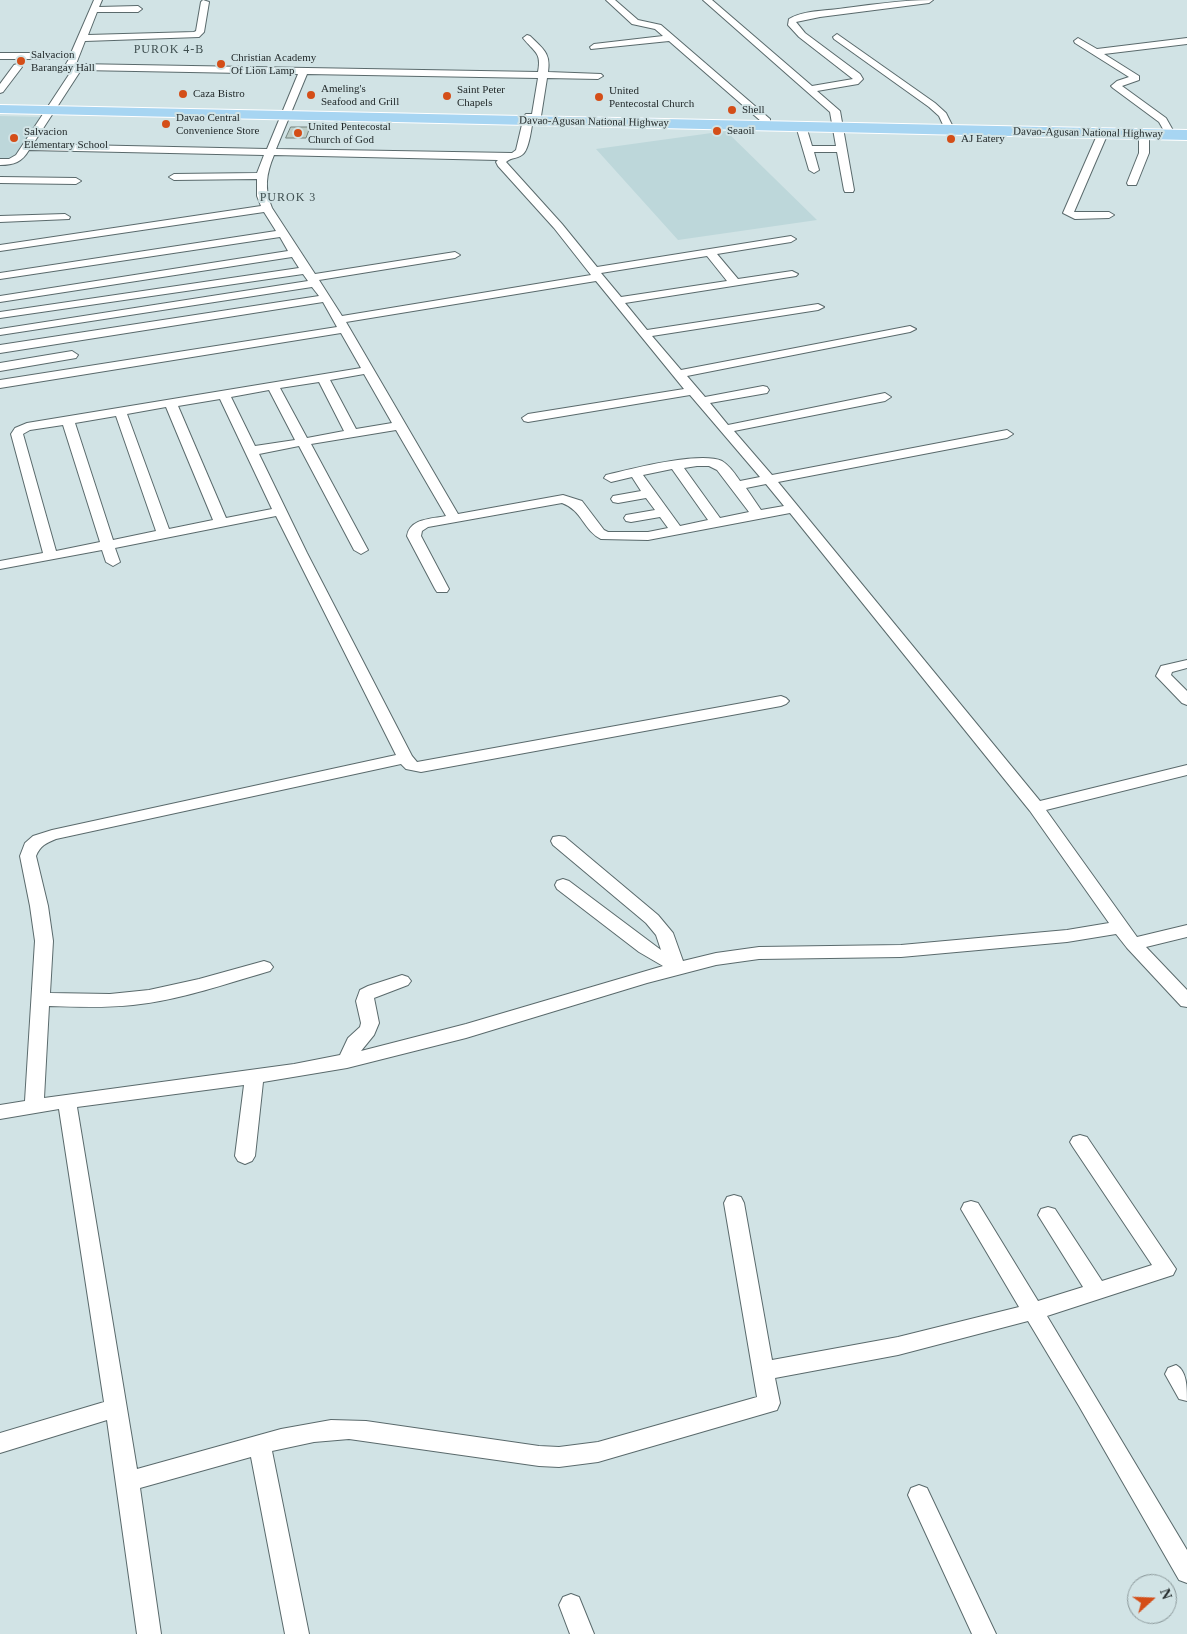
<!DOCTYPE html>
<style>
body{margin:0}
#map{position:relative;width:1187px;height:1634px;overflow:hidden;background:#d1e3e5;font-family:"Times New Roman",serif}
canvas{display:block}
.north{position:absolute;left:1127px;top:1574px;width:50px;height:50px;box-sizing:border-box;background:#d1e3e5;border:1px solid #8a9799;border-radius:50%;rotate:70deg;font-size:14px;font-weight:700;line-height:20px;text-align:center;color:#1f2627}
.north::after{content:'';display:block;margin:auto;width:18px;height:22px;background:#d44e18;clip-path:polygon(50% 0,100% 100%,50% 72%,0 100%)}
</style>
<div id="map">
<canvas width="1187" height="1634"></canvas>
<div class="north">N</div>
</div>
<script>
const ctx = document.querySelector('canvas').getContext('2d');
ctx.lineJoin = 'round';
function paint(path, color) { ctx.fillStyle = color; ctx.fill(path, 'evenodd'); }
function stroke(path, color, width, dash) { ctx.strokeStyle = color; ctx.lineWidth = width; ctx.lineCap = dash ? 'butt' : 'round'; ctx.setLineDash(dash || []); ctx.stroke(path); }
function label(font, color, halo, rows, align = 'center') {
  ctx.font = font + ' "Times New Roman",serif'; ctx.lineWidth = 4; ctx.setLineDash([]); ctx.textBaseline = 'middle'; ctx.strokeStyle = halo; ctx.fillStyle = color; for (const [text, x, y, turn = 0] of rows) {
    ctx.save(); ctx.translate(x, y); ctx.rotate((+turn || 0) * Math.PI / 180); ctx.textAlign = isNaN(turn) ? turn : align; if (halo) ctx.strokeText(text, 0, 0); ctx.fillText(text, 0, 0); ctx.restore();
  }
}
paint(new Path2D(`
 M0,116l43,1 -31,43h-12z
 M726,131l91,89 -139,20 -82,-91z`), '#bdd7da');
const building = new Path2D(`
 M291,127h19l-4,11h-20z`);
paint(building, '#bcccc5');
stroke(building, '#72817c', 1);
const minor = new Path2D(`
 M94,0h8l-3,7 39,-1 4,3 -4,3h-41l-9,23 106,-3 2,-1 5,-29 2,-2 6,2 -5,30 -5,5 -114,4 -9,23 462,8c4,-20 -4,-20 -15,-34l4,-3 3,1c13,13 21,17 18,36l53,2 2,2 -5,3 -51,-1 -6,38 -2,2h-6c-1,8 -4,30 -9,35 -5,6 -13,4 -18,9l56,62 35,43 194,-31 5,3 -5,3 -74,12 21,25 54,-8 6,3 -2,2 -171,27 22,27 171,-26 6,3 -6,3 -166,26 29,34 229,-44 6,3 -6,3 -223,44 18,21 58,-11 4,1 2,3 -2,3 -57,10 18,22 157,-32 6,4 -6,4 -151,30 38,44 235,-45 6,4 -6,4 -229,44 262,319 147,-36v10l-141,35 91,127 50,-12v12l-41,10 41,43v17l-6,-1 -54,-58 -11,-14 -49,8 -166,15 -142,2 -43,6 -69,18 -181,55 -119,30 -84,14 -8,74 -3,5 -7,3 -7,-3 -3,-5 9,-71 -167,22 60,362 144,-40 50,-9 35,1 173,25 20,1 39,-5 159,-45 -33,-194 3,-6 7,-2 7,2 3,6 28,157 126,-23 121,-30 -58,-98 3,-6 7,-2 7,2 60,98 45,-14 -45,-72 3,-6 7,-2 7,2 47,72 50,-16 -79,-118 -3,-5 3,-5 7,-2 7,2 89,132 -3,6 -126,41 140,234v33l-8,-3 -100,-174 -51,-85 -130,34 -123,23 5,25 -3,7 -179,52 -39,5 -20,-1 -190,-27 -35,3 -42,9 37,183h-24l-34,-177 -111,31 21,146h-24l-30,-214 -107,33v-20l104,-31 -45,-293 -59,10v-14l25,-4 10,-160 -5,-35 -10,-50 5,-13 8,-7 19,-6 344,-75 -120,-239 -161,32 5,14 -7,4 -7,-4 -4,-12 -102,19v-8l43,-8 -32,-119 4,-6 12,-5 334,-55 -20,-35 -341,55v-8l337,-53 -14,-25 -323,51v-8l319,-49 -7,-9 -312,48v-6l308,-48 -5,-7 -303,44v-6l299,-44 -7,-11 -292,45v-6l288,-45 -8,-14 -280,42v-6l276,-42 -12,-19 -264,39v-6l261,-39 -4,-10v-17l-83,1 -5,-3 5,-3 83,-1 7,-18 -235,-5c-7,12 -15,15 -29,15v-6h9l7,-4 56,-85 -3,-1 -3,-5 3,-5h-69v-6h71zM81,70l217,4 -31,75 -234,-5zM307,74l231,4 -6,36h-6l-2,2 -8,34 -4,3 -236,-4zM274,155l224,5 -2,2 2,4 56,62 37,47 -249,41 -23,-36 136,-22 5,-3 -5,-3 -140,22 -43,-66c-8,-19 -6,-34 2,-53zM707,256l20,25 -106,16 -20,-24zM596,281l88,108 -156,25 -6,4 2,3 4,1 162,-27 70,82 -20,4c-4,-6 -11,-16 -18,-20 -22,-10 -91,8 -116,14l-2,3 7,4 21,-5 9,14 -28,5 -2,3 2,3 5,1 28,-5 9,12 -29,5 -2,3 2,3 5,1 29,-5 8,11 -20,4h-40l-4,-2 -22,-29 -19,-6 -105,19 -112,-192zM364,374l28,49 -36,6 -26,-49zM319,382l25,49 -37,7 -27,-50zM269,390l26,50 -40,6 -24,-49zM220,399l52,110 -46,9 -48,-112zM166,407l47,113 -44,9 -42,-115zM116,416l40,115 -43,9 -38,-117zM63,425l37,117 -44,9 -33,-117 7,-4zM396,430l50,86c-14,3 -36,2 -39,20l28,53 2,3h10l2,-3 -28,-53 1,-5 6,-4 134,-24c20,7 22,28 39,36l47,1 142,-27 240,298 79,112 -42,7 -166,15 -142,2 -43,6 -33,8 -10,-28 -15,-18 -93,-78 -6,-1 -6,1 -2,4 2,4 93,78 10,12 5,15 -92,-69 -6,-2 -6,2 -2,4 2,4 82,63 24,14 -197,58 -105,27 13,-16 5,-12 -5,-25 34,-13 3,-4 -3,-4 -6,-2 -34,11 -8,4 -4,11 5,22 -1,4 -12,11 -8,17 -46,9 -250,34 5,-92c28,1 56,2 84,-1 47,-5 92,-21 137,-34l3,-4 -3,-4 -6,-2 -65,18 -50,11 -39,4 -60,-1 3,-52 -5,-35 -12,-50c4,-10 10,-13 20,-17l345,-75 5,5 15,3 360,-66 5,-2 3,-3 -3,-3 -5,-2 -364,66 -5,-6 -105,-203 -48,-99 40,-8 55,104 7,4 7,-4 -57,-106zM697,466h12l8,4 32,42 -29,6 -36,-50zM672,469l36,51 -28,6 -37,-51zM766,484l18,22 -23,4 -15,-22z
 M606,0h9l23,20 23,5 109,94v9h-6l-2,-6 -93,-81 -78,8 -1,-2 4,-3 69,-8 -8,-7 -23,-5z
 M703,0h9l100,86 41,-7 -54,-42 -11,-12 1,-6c13,-8 33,-8 49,-10 31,-4 63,-9 95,-9l-4,3 -109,14 -24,5 9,11 55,41 3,5 -5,5 -41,7 23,20 14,79 -1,2h-8l-1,-2 -7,-38h-23l5,18 -5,3 -5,-3 -13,-44 5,-3 5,3 6,20h24l-6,-34z
 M837,34l98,69 11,10 6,12 -2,2h-6l-5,-11 -10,-9 -95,-68 -1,-2z
 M1078,38l19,11 90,-11v6l-83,10 35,22v4l-17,6 44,32 9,16 -2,2h-6l-8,-14 -46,-34 -2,-2 6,-5 12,-4 -54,-34 -1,-2z
 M17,64l5,3 -19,25 -3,1v-9l14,-19z
 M1103,130l5,3 -34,79h35l5,3 -5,3 -34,1 -12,-6 35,-80z
 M1144,131l5,3v19l-12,30 -1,2h-8l-1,-2 12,-30v-19z
 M0,177l76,1 5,3 -5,3 -76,-1z
 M65,214l5,3 -1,2 -69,3v-6z
 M72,351l6,4 -2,3 -76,13v-8z
 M1187,660v8l-15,4 -1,3 16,16v14l-5,-2 -26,-27 5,-10z
 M1176,1365c11,6 11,22 11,36l-8,-2 -14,-25 3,-6z
 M919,1485l8,3 69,146h-24l-64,-139 3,-7z
 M571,1594l8,3 15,37h-24l-11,-29 4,-8z`);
const highway = new Path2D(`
 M0,105l1187,25v10l-1187,-27z`);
stroke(minor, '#5a6a6c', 2);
stroke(highway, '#fff', 2);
paint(minor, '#fff');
paint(highway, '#a7d5f2');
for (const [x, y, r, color] of [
 [21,61,5,"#d44e18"],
 [221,64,5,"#d44e18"],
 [183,94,5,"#d44e18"],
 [311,95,5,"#d44e18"],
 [447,96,5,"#d44e18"],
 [599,97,5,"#d44e18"],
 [732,110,5,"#d44e18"],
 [166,124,5,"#d44e18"],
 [717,131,5,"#d44e18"],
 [298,133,5,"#d44e18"],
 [14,138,5,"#d44e18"],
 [951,139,5,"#d44e18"]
]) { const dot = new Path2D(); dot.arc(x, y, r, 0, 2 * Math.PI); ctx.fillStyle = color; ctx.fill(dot); stroke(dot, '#d1e3e5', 2); }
label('11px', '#1f2627', '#d1e3e5', [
 ["Salvacion",31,55],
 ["Barangay Hall",31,68],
 ["Christian Academy",231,58],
 ["Of Lion Lamp",231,71],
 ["Ameling's",321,89],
 ["Seafood and Grill",321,102],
 ["Saint Peter",457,90],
 ["Chapels",457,103],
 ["United",609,91],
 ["Pentecostal Church",609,104],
 ["Caza Bistro",193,94],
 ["Shell",742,110],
 ["Davao Central",176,118],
 ["Convenience Store",176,131],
 ["United Pentecostal",308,127],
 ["Church of God",308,140],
 ["Seaoil",727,131],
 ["Salvacion",24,132],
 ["Elementary School",24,145],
 ["AJ Eatery",961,139]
], 'left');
label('11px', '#1f2627', '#d1e3e5', [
 ["Davao-Agusan National Highway",594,122,1],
 ["Davao-Agusan National Highway",1088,133,1]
]);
ctx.letterSpacing = '1px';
label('12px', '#3f4f50', '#d1e3e5', [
 ["PUROK 4-B",169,50],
 ["PUROK 3",288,198]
]);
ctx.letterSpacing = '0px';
</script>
